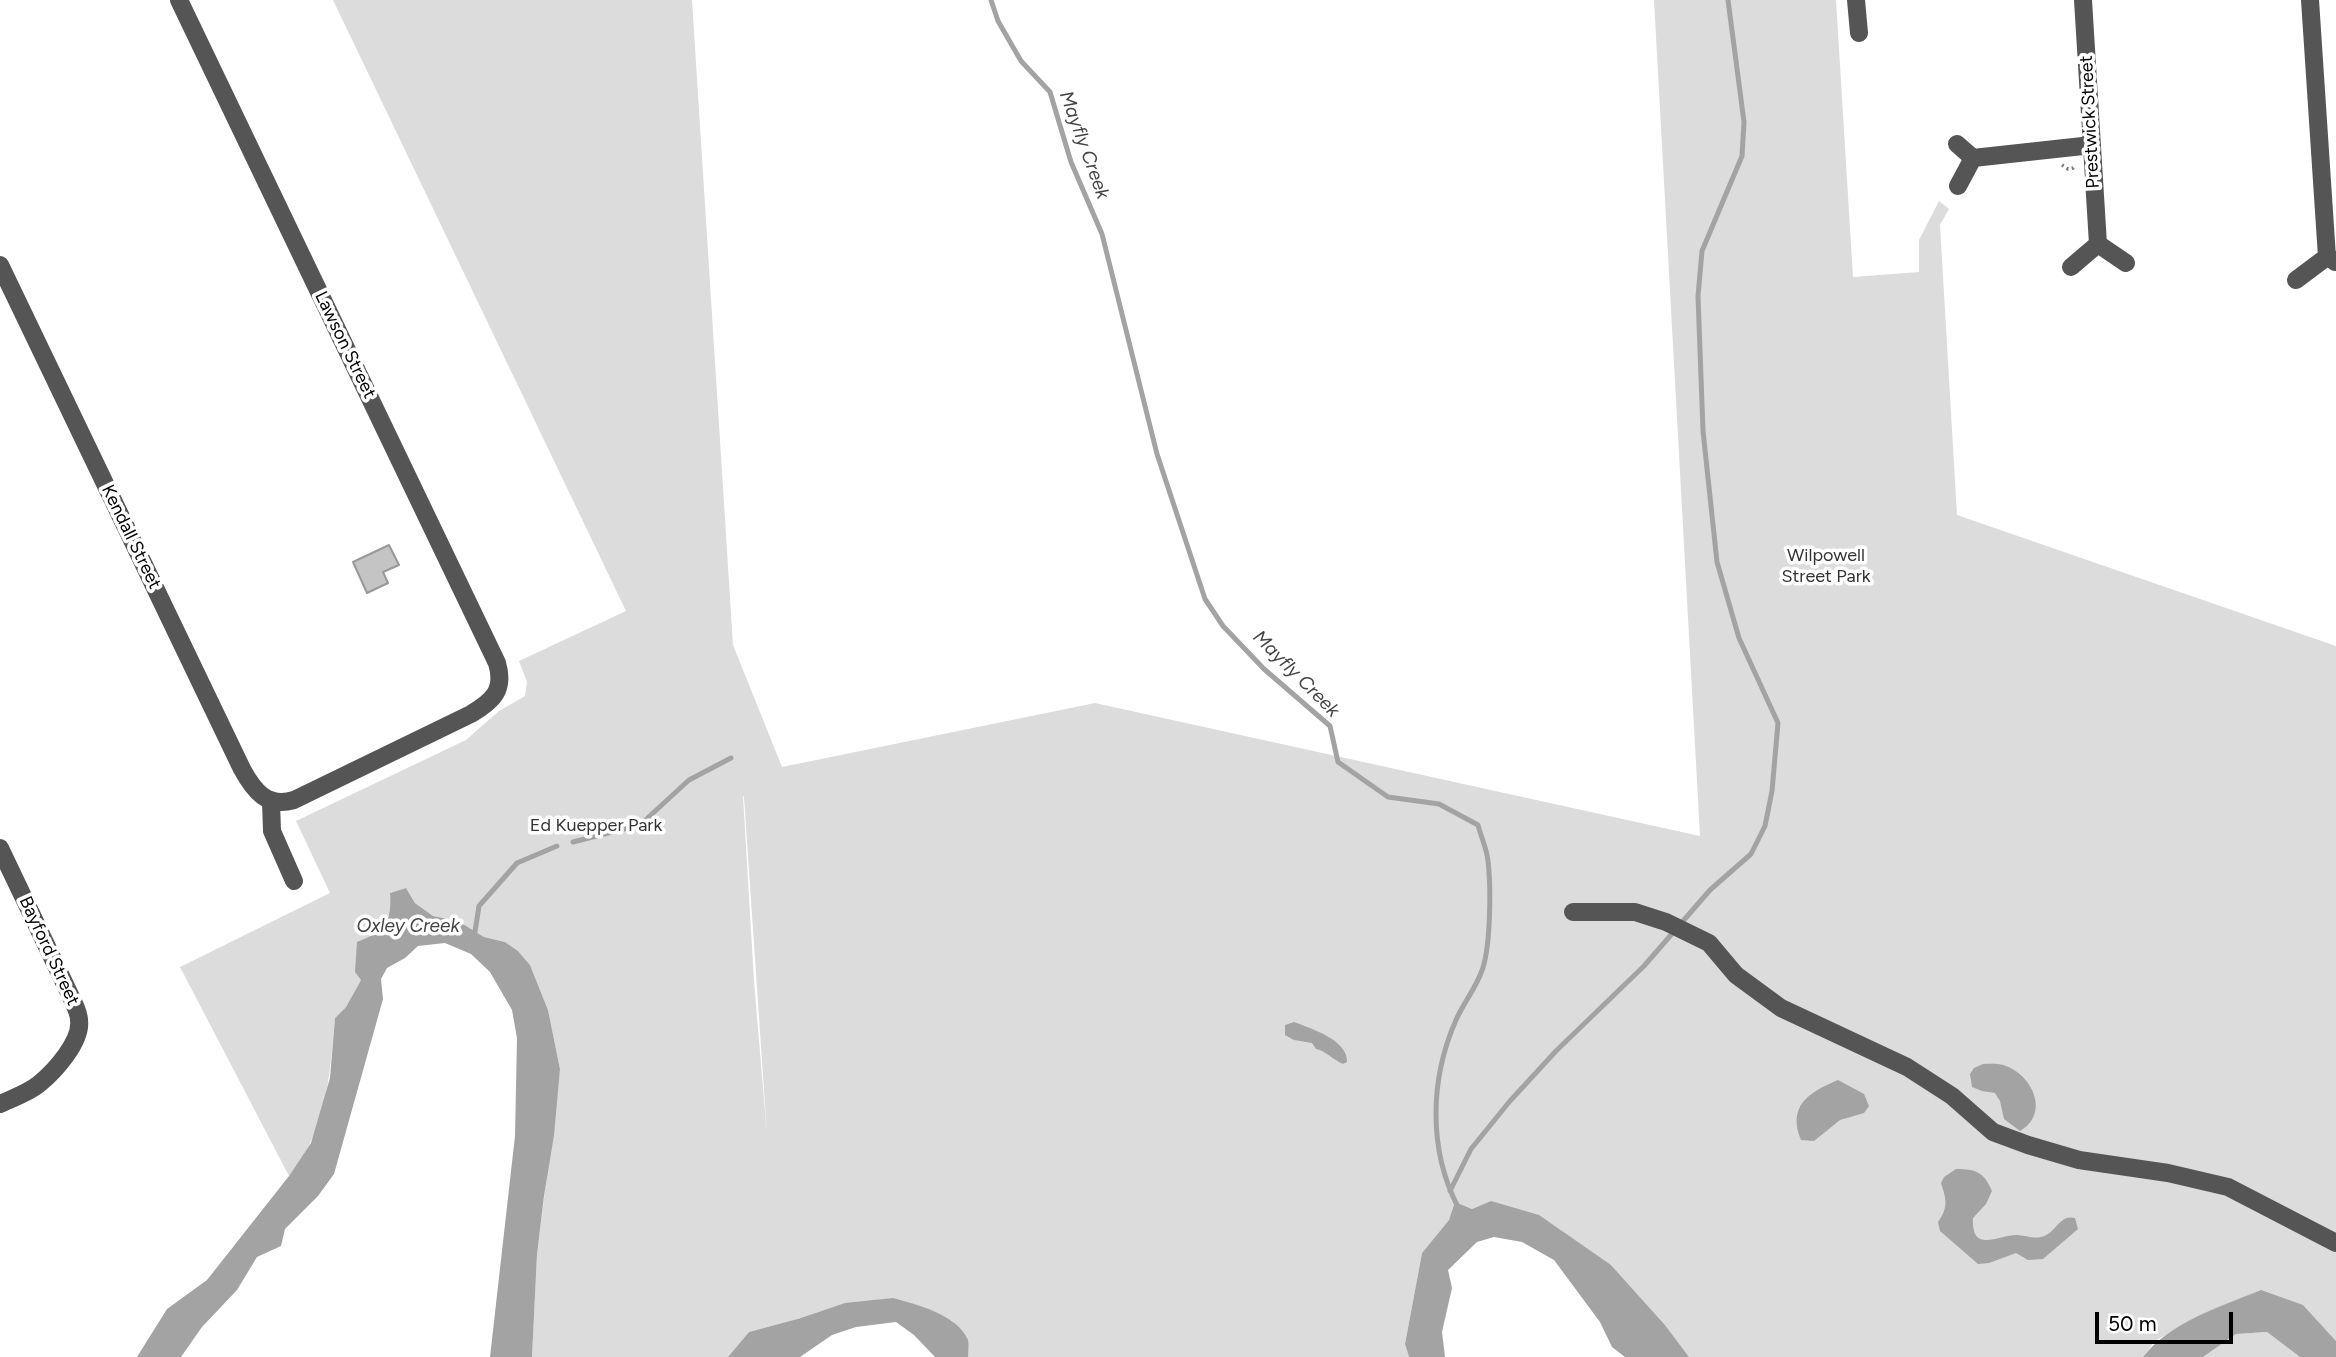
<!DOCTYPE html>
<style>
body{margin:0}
#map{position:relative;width:2336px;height:1357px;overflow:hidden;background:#fff;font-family:Figtree,sans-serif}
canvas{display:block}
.scale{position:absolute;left:2095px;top:1312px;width:138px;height:32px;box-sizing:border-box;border:4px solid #000;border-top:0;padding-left:9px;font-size:21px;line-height:24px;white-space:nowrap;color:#000;-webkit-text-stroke:5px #fff;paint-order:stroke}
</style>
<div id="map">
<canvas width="2336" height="1357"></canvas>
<div class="scale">50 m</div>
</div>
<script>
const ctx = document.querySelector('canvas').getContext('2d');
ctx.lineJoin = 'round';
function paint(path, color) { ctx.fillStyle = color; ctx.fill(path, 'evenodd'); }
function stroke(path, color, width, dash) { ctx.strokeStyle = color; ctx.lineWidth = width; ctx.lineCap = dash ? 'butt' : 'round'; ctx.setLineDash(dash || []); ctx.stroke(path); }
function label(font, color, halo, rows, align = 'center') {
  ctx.font = font + ' Figtree,sans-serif'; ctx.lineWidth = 7; ctx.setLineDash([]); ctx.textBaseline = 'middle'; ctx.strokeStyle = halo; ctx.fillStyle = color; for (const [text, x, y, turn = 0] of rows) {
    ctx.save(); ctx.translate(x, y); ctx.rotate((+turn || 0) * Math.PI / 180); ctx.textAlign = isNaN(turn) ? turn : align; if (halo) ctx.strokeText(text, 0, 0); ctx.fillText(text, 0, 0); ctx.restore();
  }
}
paint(new Path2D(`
 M333,0h359l41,645 49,122 313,-64 605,133 -46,-836h182l17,277 66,-5v-32l20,-39 10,8 -9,16 17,290 379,131v695l-33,-36 -99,9 -49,27 -12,16h-454l-24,-32 -54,-60 -120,-64 -19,8 -16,-6 -7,17 -27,33 -17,91 4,13h-441v-16l-17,-21 -150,-2 -52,14 -21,25h-196l5,-102 23,-186 -12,-59 -18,-45 -12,-14 -13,-9 -21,-5 -26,-16 -25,-5 -18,-13 -9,-15 -16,5 1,18 -12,22 -18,47 -15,27 -11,11c-4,42 -6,86 -25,125 -5,12 -14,22 -21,33l-109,-209 150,-74 -34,-72 170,-81 33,-29 26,-15 2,-14 -8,-21 107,-50zM743,796l1,1 23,338 -13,-154z
 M2267,1332l33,25h-97l33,-23z`), '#dcdcdc');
paint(new Path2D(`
 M406,888l9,15 18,13 25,5 26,16 21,5 13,9 12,14 18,45 12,59 -6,66 -10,61 -7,59 -5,102h-42l25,-221 2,-98 -5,-28 -22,-38 -19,-18 -26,-11 -27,3 -13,12 -18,10 -6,11 2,20 -49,175 -16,22 -33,33 -4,17 -24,11 -20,33 -35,37 -21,30h-44l30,-48 40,-29 82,-104 22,-33 19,-65 5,-60 11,-11 15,-27 -6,-8 2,-30c28,-11 35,-19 33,-49z
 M1294,1022c18,7 54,18 53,40l-4,2c-10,-4 -18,-14 -27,-15l-4,-6 -18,-3 -9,-5v-10z
 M1983,1064c7,0 16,-1 23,2 27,10 44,48 14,65l-16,-12 -4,-18 -5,-8 -13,-2 -10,-4 -2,-13 4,-6z
 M1838,1080l26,14 5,12 -5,7 -24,7 -26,21 -13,-1c-14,-34 8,-48 37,-60z
 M1956,1169c20,0 28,3 36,22l-6,13 -13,14c-2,36 25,17 44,17 8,0 18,5 27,1 13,-5 16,-22 31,-18l3,11 -35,30 -15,1 -12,-7 -27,10 -11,1 -38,-33 -2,-9c11,-15 8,-23 3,-39l3,-6z
 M1491,1201l48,14 72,50 54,60 24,32h-64l-13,-10 -12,-25 -46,-62 -32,-18 -28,-5 -17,5 -29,28 4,18 -10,44 3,25h-36l-4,-13 17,-91 27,-33 6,-18 17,7z
 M2261,1290l42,15 33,36v16h-36l-33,-25 -31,2 -33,23h-60c27,-35 77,-50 118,-67z
 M893,1298c24,7 64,16 75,42 1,5 0,12 0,17h-33l-21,-22 -18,-13 -40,5 -24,8 -32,22h-72l21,-25 52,-14 44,-15z`), '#a3a3a3');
stroke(new Path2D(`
 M991,0l7,21 23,40 29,31 21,70 31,72 55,220 48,145 18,27 41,43 66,57 8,36 50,35 51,7 39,21c3,12 9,24 10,36 3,26 3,89 -7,112 -6,16 -18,31 -25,47 -26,59 -28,129 2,187
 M573,842l67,-17 49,-45 42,-22
 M474,938l5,-32 38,-43 40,-17
 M1450,1191l21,-42 39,-48 46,-50 88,-85 66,-76 41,-36 14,-28 7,-35 6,-68 -39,-85 -22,-76 -14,-131 -5,-135 4,-45 40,-95 2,-34 -16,-122`), '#a3a3a3', 5);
const building = new Path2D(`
 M389,545l10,20 -16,7 5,11 -21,10 -14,-31z`);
paint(building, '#c4c4c4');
stroke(building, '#999', 2);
stroke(new Path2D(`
 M2062,165l6,4 5,-1 3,-3`), '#777', 3.5, [2, 3.5]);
stroke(new Path2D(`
 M1856,0l3,33
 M2083,0l15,244
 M2310,0l17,257
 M1957,144l16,14 -15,28
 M1973,158l119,-13
 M0,265l242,504c12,22 25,39 52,31l177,-86c22,-13 34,-24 26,-51l-318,-663
 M2071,267l27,-23 28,19
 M2296,280l32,-24 7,6
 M271,802l1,29 22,50
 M0,848l72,151c3,7 7,14 7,21 3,21 -24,51 -40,64 -11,9 -26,14 -39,20
 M1573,912h62l31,10 43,21 27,32 45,33 126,59 45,29 41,36 35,13 51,15 89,13 60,14 108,56`), '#555', 18);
label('18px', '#000', '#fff', [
 ["Prestwick Street",2090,122,-93],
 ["Lawson Street",345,345,64],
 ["Kendall Street",131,537,64],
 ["Bayford Street",49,951,65]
]);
label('18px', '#333', '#fff', [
 ["Wilpowell",1826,556],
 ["Street Park",1826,577],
 ["Ed Kuepper Park",596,826]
]);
label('italic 19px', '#444', '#fff', [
 ["Mayfly Creek",1084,145,70],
 ["Mayfly Creek",1296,674,45],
 ["Oxley Creek",408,926]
]);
</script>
